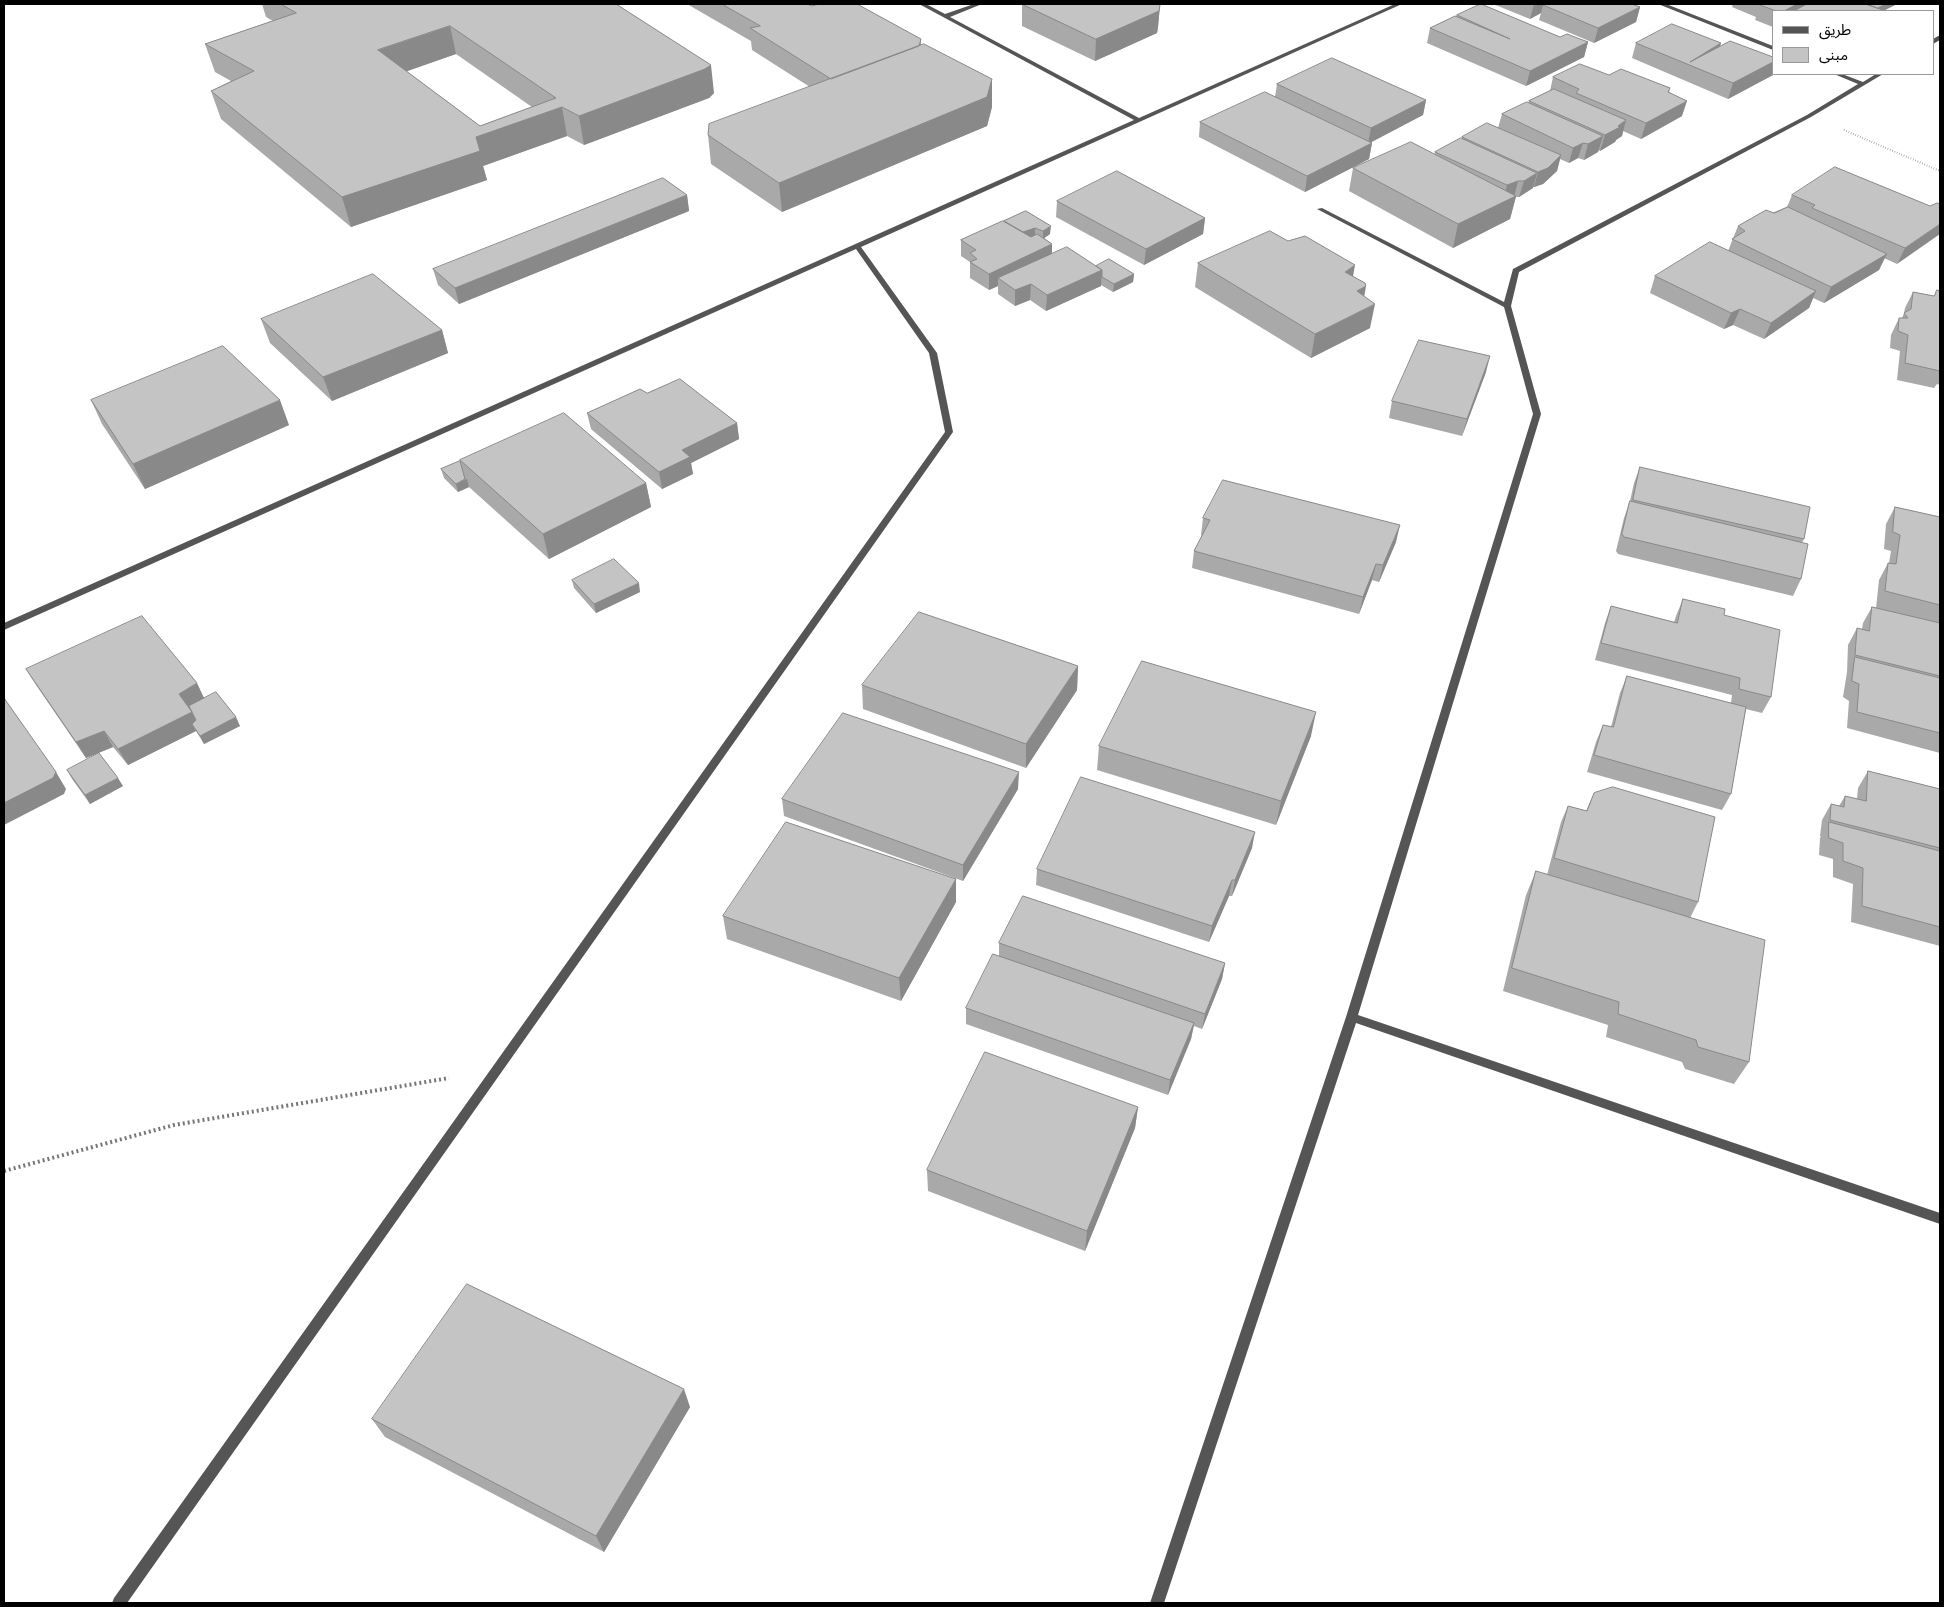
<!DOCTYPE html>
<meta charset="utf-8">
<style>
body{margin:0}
#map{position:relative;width:1944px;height:1607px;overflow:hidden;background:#fff;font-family:"IBM Plex Sans","Noto Sans Arabic",sans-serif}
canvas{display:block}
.frame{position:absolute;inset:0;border:5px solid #000;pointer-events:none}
.legend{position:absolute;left:1772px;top:10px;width:162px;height:65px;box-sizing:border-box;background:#fff;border:1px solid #999;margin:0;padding:6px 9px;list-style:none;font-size:15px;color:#000}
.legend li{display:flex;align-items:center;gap:10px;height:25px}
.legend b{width:25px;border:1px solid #999}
</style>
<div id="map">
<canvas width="1944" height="1607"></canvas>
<div class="frame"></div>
<ul class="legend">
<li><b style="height:6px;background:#555"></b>طريق</li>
<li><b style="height:14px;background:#c4c4c4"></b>مبنى</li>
</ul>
</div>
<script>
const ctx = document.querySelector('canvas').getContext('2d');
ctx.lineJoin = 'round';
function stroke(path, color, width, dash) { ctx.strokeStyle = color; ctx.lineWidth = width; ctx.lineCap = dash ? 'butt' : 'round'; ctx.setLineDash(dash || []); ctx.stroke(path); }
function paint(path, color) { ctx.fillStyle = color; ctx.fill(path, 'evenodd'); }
stroke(new Path2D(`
 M1844,130l96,41`), '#777', 2, [0.5, 2]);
stroke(new Path2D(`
 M4,1171l170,-46 275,-47`), '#777', 4, [2, 3]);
paint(new Path2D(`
 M919,4h7l19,10 29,-10h8l-32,13 189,101 256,-114h7l-541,243 76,106 16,79 -826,1171h-15l2,-5 831,-1166 -16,-79 -73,-104 -852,381v-7l1130,-503z
 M1658,4h8l107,42v4z
 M1940,35v5l-7,4v-5z
 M1834,74h8l21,8 13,-8h7l-72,43 -292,155 -8,34 30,108 -183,601 582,198v11l-584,-201 -192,580h-14l196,-586 187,-603 -29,-107 -187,-98 5,-1 182,94 9,-33 294,-154 51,-31z`), '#555');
paint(new Path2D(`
 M262,4h354l98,89 -5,5 -125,47 -17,-9 -84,30 4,14 -136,47 -130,-108 -10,-28 20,-10 -16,-9 -10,-28 68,-23 -7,-4zM456,54l76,53 -52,19 -74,-55z
 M687,4h120l5,2 109,33v6l71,62 -5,19 -205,86 -71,-48 -3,-29 102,-48 -58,-37 -1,-9z
 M1022,4l138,1 -2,22 -1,6 -62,28 -73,-35z
 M1493,4h139l8,3 -4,15 -42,21 -55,-23 2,-7 -11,6z
 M1733,4h164l-14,7h-110v16l-18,-7 1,-3 -24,-10z
 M1457,15l103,22 28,5 -4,15 -58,29 -99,-43 3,-15 26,-12z
 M1636,43h85l-1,3 53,11v18l-45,24 -96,-41z
 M1609,75l61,13 -1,5 13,23 -41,23 -18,-8 -1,5 -6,4 -1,2 -15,9 -1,-1 -1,2 -14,8 -6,-2 -9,5 -9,-4 -3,12 -14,13 -9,3h-1v1l-14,9h-3l-6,22 -57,29 -104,-57 4,-23 82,-14v-2l27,-13v-2l36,-9 4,-14 27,-11v-2l21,-10 3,-14z
 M1277,84l149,16 -3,15 -53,27 2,1 -3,16 -64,33 -106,-55 1,-15 75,-25z
 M687,195l2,16 -230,93 -21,-19 -5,-16z
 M1792,195l138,11 -33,58 -13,-6 -5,12 -55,33 -11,-5 -4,10 -45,31 -31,-14 -9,4 -74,-36 5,-17 73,-25 10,-25 49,-19z
 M1057,201l148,17 -2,16 -59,31 -88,-48z
 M1026,211l24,23 -6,4 8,6v10l44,12 38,8 -1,8 -20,10 -12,-7v1l-55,25 -16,-11 -15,6 -17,-12v-8l-9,4 -19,-12v-16l-9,-6v-16l43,-19z
 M1198,263l155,14 11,19 6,32 -59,30 -116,-71z
 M1940,291v94l-3,-1 -3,4 -37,-8 3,-29 -10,-3 1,-13 8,-17h3l2,-5 1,-5 8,-16 21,4z
 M261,319l181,11 6,23 -116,48 -62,-58z
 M1486,372l-24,64 -73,-18 3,-17z
 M647,393l90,30 2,16 -48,24 2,11 -31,15 -71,-60 -4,-16z
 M91,400l198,25 -144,64 -43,-65z
 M460,461l186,22 5,24 -102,52 -80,-72 -11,5 -14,-14 -3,-9z
 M1640,467l164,72 -2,4 -1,36 -8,17 -175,-42 -2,-3 8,-33 6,-17 4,-18z
 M1895,507l45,10v236l-93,-25 2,-27 -6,-4 4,-25 1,-27 9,-17 5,1 1,-6 9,-16 4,1 3,-28 9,-17h1l2,-12 -7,-2 2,-25z
 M1203,518l193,24 -17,40 -7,-2 -13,34 -167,-46 2,-17 8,-15 -1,-1z
 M572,580l68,12 -44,21 -22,-25z
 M1683,599l41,16 47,82 -9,16 -16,-4 -15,85 -9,16 -135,-38 9,-30 7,-17 8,2 9,-34 7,-17 104,27 1,-8 -137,-35 10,-37 6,-17 63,16 2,-6z
 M1078,666l-1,24 -51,78 -163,-59 -1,-24z
 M26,669l178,29 36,28 -36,18 -8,-13 -68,34 -15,-18 -27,11 -50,-73z
 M1311,736l-35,89 -179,-55 2,-24z
 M67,770l56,16 -33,18 -18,-25z
 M1868,771l72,18v157l-89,-24 2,-38 -20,-7v-18l-14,-4 1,-17 1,-2h-1l2,-16 9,-16 8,2 6,-10 12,3 1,-11z
 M1018,789l-55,92 -179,-65 -2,-17z
 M1594,793l104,109 -8,16 59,144 -15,22 -49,-15 -3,-7 -76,-25 2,-12 -105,-34 23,-96 10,-24 11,4 14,-53 7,-16 18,5z
 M1252,848l-20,48h-3l-20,46 -173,-57 1,-16z
 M956,879v23l-55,99 -174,-62 -4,-23z
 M999,943l226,20 -3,16 -20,50 -8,-3 -3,13 -23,56 -202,-71v-16l33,-52z
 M1138,1107l-3,21 -50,123 -157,-60 -1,-21z
 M690,1407l-86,145 -219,-115 -13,-18z`), '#a9a9a9');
paint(new Path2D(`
 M1534,4h25l-16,1 -2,8 -11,6z
 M1797,4h11l-3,7h-21z
 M1886,4h11l-14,7h-6l1,-3z
 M1160,5l-2,22 -1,6 -62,28 1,-22z
 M1640,7l-4,15 -42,21 4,-15z
 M450,26l6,28 -71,25 -7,-29z
 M1588,42l-4,15 -58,29 4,-15z
 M1721,43l-5,15 -26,4z
 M1773,62v13l-45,24 5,-16z
 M711,65l3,28 -5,5 -125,47 -5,-29z
 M992,79v28l-5,19 -205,86 -3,-29z
 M1426,100l-3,15 -55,29 3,-16z
 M1687,101l-5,15 -41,23 5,-16z
 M562,107l5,29 -84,30 4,14 -136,47 -9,-30 134,-60z
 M1626,120l-4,16 -6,4 -1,2 -15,9 5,-16z
 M1603,136l-5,16 -14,8 4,-16z
 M1372,143l-3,16 -64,33 2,-16z
 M1583,143l-5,15 -9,5 4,-15z
 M1561,155l-4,16 -14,13 -9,3 4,-15z
 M1537,173l-4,15 -14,9 5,-16z
 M1518,181l-4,16 2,-1 -6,23 -57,29 5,-24 45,-23 4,-16z
 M687,195l2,16 -230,93 -4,-16z
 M1205,218l-2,16 -59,31 2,-16z
 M1940,224v10l-43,30 8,-16z
 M1051,226l-1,8 -7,5v-8z
 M1035,228v8l-19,7v-8z
 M1052,244v16l-54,18v8l-9,4v-16z
 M1887,254l-8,16 -55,33 7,-16z
 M1355,265l-4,23 -6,-16z
 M1102,270l-1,16 -55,25 1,-16z
 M1134,274l-1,8 -20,10 1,-8z
 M1031,284l-1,16 -15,6v-16z
 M1366,286l-4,24 -5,-19z
 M1816,291l-7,17 -45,31 7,-16z
 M1375,304l-5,24 -59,30 4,-24z
 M1740,309l-7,16 -9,4 7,-16z
 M442,330l6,23 -116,48 -9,-24z
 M1490,356l-4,16 -24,64 5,-17z
 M280,400l9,25 -144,64 -12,-25z
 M737,423l2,16 -48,24 2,11 -31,15 -3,-17 23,-22z
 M467,479l2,8 -11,5 -2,-8z
 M646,483l5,24 -102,52 -6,-25z
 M1400,525l-4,17 -17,40 4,-17z
 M1376,564l-4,16 -13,34 4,-17z
 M639,583l1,9 -44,21 -2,-9z
 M1078,666l-1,24 -51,78v-24z
 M197,683l8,17 -18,10 -8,-16z
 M192,712l8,17 -8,-5 4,7 -68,34 -10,-16z
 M1316,712l-5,24 -35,89 5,-24z
 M236,717l4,9 -36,18 -4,-8z
 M104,731l9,16 -27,11 -10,-16z
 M56,772l10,17 -2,5 -60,31v-22z
 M1019,772l-1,17 -55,92v-16z
 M118,778l5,8 -33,18 -5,-9z
 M1255,832l-3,16 -20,48 3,-16z
 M956,879v23l-55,99 -2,-23z
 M1232,880l-3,16 -20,46 3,-16z
 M1225,963l-3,16 -20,50 3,-15z
 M1194,1023l-3,16 -23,56 2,-15z
 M1138,1107l-3,21 -50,123 2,-20z
 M684,1389l6,18 -86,145 -8,-16z`), '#898989');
const building = new Path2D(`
 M281,4h335l95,61 -6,4 -126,47 -17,-9 -86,30 4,14 -138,46 -131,-106 43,-20 -49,-27 91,-31zM450,26l106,72 -76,28 -102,-76z
 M722,4h85l5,2 7,-2h38l64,35 -2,7 -88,33 -81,-51 10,-2z
 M1022,4h137l1,1 -1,6 -63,28z
 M1481,4l79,33 7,-3 21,8 -58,29 -100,-43 25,-12 55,23 -53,-24z
 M1546,4h86l8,3 -42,21 -55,-23z
 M1762,4h35l-13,7h-8l-16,-6z
 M1807,4h58l18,6 -1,1h-88z
 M1867,4h19l-8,4z
 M1672,24l49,19 -31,19 40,-21 43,16v5l-40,21 -97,-40z
 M924,44l68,35 -5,18 -208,86 -71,-48 1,-11z
 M1332,58l94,42 -55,28 -94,-44z
 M1580,64l29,11 12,-6 49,19 -2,4 19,9 -41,22 -70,-30 3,-4 -26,-12z
 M1554,89l72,31 -8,6 2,1 -15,8 -76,-34z
 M1265,92l107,51 -65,33 -107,-54z
 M1527,102l76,34 -15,8 -5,-1 -10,5 -71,-34z
 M1487,123l74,32 -13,13 -10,4 -76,-35z
 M1461,138l76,35 -13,8h-6l-11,4 -72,-33z
 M1411,142l105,54 -58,28 -105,-56z
 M1835,167l95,39 7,-3 3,1v20l-35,24 -93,-40 3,-3 -23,-10z
 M1117,171l88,47 -59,31 -89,-48z
 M663,178l24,17 -232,93 -22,-19z
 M1788,207l99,47 -56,33 -99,-48 13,-8 -7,-5 28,-16 8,3z
 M1026,211l25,15 -8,5 -8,-3 -12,4 -19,-11z
 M1003,221l28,16 6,-3 15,10 -63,30 -19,-12 7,-3 -7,-6 6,-3 -15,-10z
 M1270,231l18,10 17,-5 50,29 -10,7 20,11 1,3 -9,5 18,13 -60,30 -117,-71z
 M1710,242l106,49 -45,32 -31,-14 -9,4 -76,-37z
 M1067,247l35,23 -55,25 -16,-11 -16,6 -17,-12z
 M1109,259l25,15 -20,10 -12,-7v-7l-6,-4z
 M373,274l69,56 -119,47 -62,-58z
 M1937,290l3,1v80l-35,-8 3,-28 -10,-4 1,-13h9l-4,-5 7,-4 2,-17 21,4z
 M1419,340l71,16 -23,63 -75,-18z
 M223,346l57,54 -147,64 -42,-64z
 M680,379l57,44 -55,27 8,7 -31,15 -72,-59 53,-24 7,4z
 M564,413l82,70 -103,51 -83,-74z
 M460,461l5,18 -9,5 -15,-15z
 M1640,467l170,40 -6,32 -171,-39z
 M1223,480l177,45 -17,40 -7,-1 -13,33 -169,-46 16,-31 -7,-2z
 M1630,501l178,43 -7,35 -177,-42 -2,-3z
 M1895,507l45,10v88l-55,-14 3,-28 8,1 4,-29 -7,-3z
 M614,559l25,24 -45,21 -22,-24z
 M1683,599l42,10 -1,6 56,15 -9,67 -32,-8 1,-11 -139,-35 10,-37 66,17z
 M1872,607l68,16v53l-85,-21 2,-27 12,3z
 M919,612l159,54 -52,78 -164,-59z
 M142,616l55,67 -18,11 13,18 -74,37 -14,-18 -28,11 -50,-73z
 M1855,657l85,21v55l-83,-21 2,-28 -7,-3z
 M1142,661l174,51 -35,89 -182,-55z
 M1627,676l119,31 -15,87 -137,-39 9,-30 10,2z
 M216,692l20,25 -36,19 -8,-12 4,-4 -7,-14z
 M4,698l52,74 -3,6 -49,25z
 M843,713l176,59 -56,93 -181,-66z
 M99,753l19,25 -33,17 -18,-25z
 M1868,771l72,18v59l-110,-28 1,-16 13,3 1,-11 21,5z
 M1081,777l174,55 -20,48h-3l-20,46 -175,-57z
 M1613,787l102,30 -17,85 -144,-44 14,-52 19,5 7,-18z
 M786,822l170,57 -57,99 -176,-62z
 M1829,822l111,29v76l-78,-21 1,-38 -20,-7v-18l-14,-5z
 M1536,871l229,69 -16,122 -51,-15 -2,-7 -78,-26 1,-12 -107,-34z
 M1023,896l202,67 -20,51 -206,-71z
 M993,954l201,69 -24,57 -204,-72z
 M985,1052l153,55 -51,124 -160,-61z
 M467,1284l217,105 -88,147 -224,-117z`);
paint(building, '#c4c4c4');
stroke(building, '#898989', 1);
</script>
